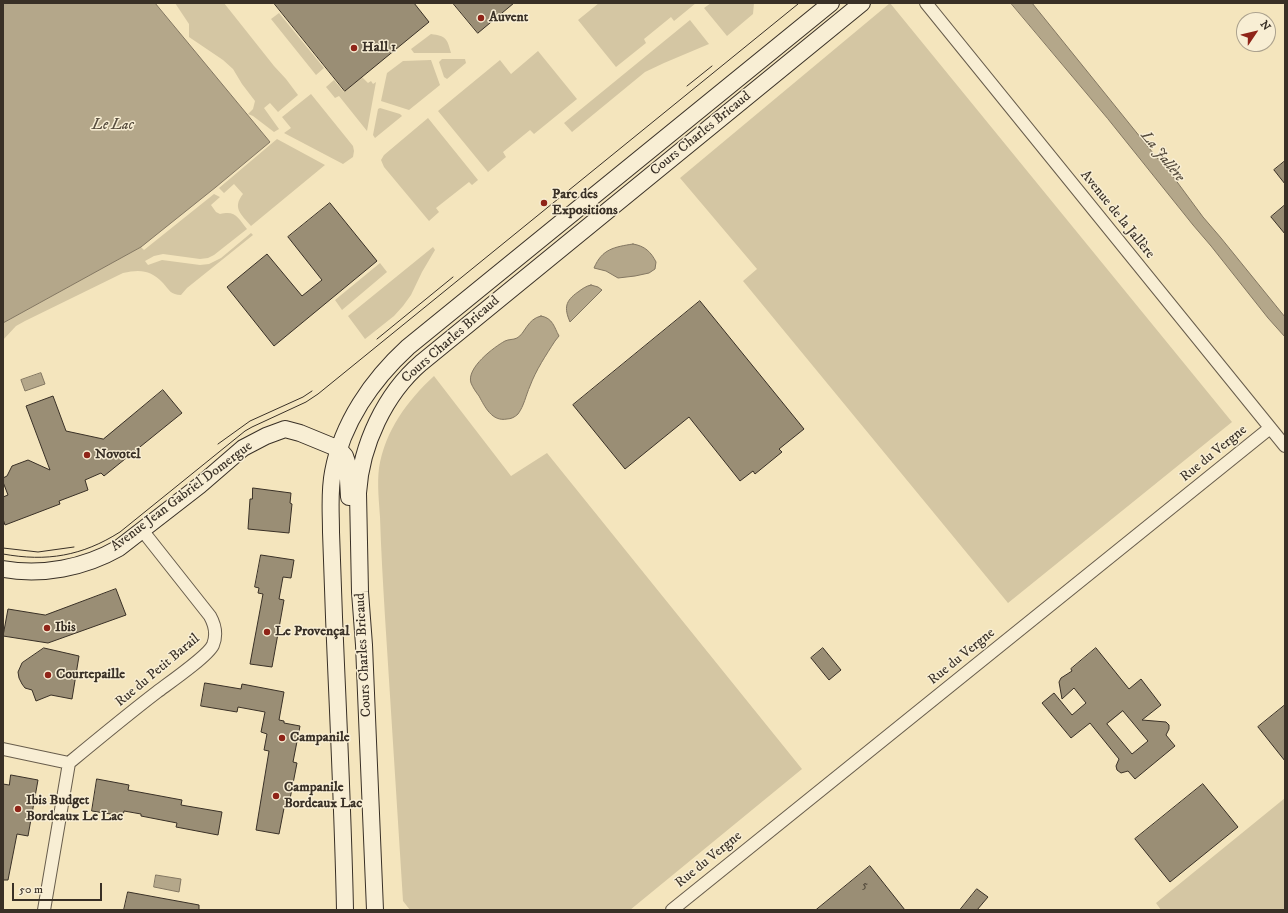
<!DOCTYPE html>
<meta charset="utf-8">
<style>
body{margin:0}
#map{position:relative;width:1288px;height:913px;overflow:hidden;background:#f4e5bd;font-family:"IM FELL DW Pica",serif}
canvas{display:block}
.frame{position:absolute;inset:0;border:4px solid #393026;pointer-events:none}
.north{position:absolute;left:1236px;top:12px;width:40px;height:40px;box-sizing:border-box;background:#f8eed4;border:1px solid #aca28e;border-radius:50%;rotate:55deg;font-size:11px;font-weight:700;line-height:16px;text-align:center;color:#393026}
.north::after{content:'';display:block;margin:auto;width:14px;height:18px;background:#8f2418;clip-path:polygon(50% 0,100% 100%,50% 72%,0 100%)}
.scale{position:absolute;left:12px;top:883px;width:90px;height:18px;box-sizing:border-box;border:2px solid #393026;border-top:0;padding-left:5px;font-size:12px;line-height:14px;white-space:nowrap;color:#393026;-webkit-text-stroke:3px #f8eed4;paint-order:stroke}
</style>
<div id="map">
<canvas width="1288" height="913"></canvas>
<div class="frame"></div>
<div class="north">N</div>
<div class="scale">50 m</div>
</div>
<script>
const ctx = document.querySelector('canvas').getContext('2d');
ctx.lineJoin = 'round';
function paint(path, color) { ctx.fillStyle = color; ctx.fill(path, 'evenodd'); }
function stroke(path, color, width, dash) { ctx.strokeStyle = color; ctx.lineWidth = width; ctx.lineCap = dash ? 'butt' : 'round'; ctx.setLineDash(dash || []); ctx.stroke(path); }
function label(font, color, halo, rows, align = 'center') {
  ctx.font = font + ' "IM FELL DW Pica",serif'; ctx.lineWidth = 3; ctx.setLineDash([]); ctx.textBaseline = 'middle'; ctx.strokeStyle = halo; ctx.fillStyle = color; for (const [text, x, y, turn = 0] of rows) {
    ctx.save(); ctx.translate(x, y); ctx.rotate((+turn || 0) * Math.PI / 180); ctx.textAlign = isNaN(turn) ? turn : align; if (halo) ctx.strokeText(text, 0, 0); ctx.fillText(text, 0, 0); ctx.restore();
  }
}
paint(new Path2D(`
 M175,3h49l50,63 12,13 12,16 -20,17 -8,-9 -6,5 15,21 -5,3 -21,-16 -5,-2 5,-5 2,-8 -13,-17 -9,-15 -10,-9 -34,-23v-13z
 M599,3h97l-22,18 -3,-4 -27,22 2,4 -30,24 -38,-47z
 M711,3h43l-1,11 -26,22 -23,-28z
 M890,3l342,419 -224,181 -265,-322 14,-12 -77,-91z
 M279,13l45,55 -8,7 -45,-56z
 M690,20l19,24 -45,19 -19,9 -73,60 -8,-9z
 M431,34c15,2 16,4 20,19h-37l-3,-4z
 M538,51l39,48 -43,35 -4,-4 -27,22 3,5 -18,15 -50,-61 62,-51 11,14z
 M442,59h23l1,4 -19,16 -3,-2 -5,-15z
 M431,60l9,25 -31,25 -28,-9 6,-28 16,-12z
 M362,77l6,6 3,-2 2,3 3,-2 -9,49 -28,-35 -4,2 -9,-11 8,-7 10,12z
 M311,94l42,52 1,5 -1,6 -10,7 -59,-31 7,-5 -9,-11z
 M380,108l20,6 2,2 -27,22 -2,-3 5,-26z
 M428,118l50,62 -6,5 -3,-3 -33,26 3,4 -10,9 -45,-54 -3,-7 3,-5z
 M277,139l48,26 -74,61c-10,-12 -19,-18 -8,-32l-9,-10 -10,9 -5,-5z
 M214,194l6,3 -9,8 5,7 4,2c16,-4 18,4 27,15l-33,26 -6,3 -8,1 -37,-5 -9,2 -9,5 3,4 14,-5 38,5 9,-1 12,-6 30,-25 2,2 -66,53 -6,7c-10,0 -12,-5 -18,-12 -12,-13 -23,-14 -40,-10l-98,48 -9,5 -13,14v-17l138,-76 3,3z
 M433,247l2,3 -13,22 -11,23 -8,11 -9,10 -29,23 -17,-23z
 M380,263l7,9 -45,38 -7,-10z
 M434,376l77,100 36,-23 255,316 -172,141h-220l-7,-9c-6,-95 -12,-190 -18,-284 -2,-34 -4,-67 -5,-100 -1,-16 -3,-33 -1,-49 6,-37 28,-67 55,-92z
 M1285,798v112h-124l-5,-7z`), '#d4c6a3');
const water = new Path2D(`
 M3,3h152l115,139 -54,45 -75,60 -138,76z
 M1011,3h21l117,145 9,11 5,-1 7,8 -1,5 34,46 18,21 64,79v20l-17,-19 -57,-72 -18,-21 -85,-106z
 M633,244c12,2 18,8 23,18l-1,7 -6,4 -14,3 -17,2 -12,-7 -12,-3c8,-19 20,-21 39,-24z
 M591,285l7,2 4,3 -32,32c-6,-14 -5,-21 8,-30 4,-3 8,-6 13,-7z
 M541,316c12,2 13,11 18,20l-4,5c-9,14 -19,29 -25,45 -4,9 -6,20 -12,28 -3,3 -7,5 -11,5 -15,3 -22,-12 -28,-23 -3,-4 -6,-8 -8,-13 -5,-15 23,-36 34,-42 4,-2 8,-1 12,-3 8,-4 10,-19 24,-22z
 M41,373l4,11 -20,7 -4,-11z
 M156,875l25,4 -2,13 -25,-5z`);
paint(water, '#b4a78a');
stroke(water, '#837762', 1);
const building = new Path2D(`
 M274,3h140l15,19 -84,69z
 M453,3h61l-36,30z
 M1285,161v23l-11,-14z
 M330,203l47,58 -103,85 -47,-59 40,-33 35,42 20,-16 -34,-43z
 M1285,205v29l-14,-17z
 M700,301l104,128 -25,20 3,3 -27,22 -2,-3 -13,10 -51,-64 -64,52 -52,-64z
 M163,390l19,23 -78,63 -3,-3 -16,7 3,10 -29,11 1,3 -55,21 -2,-6v-22l5,-2 -5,-13v-4l4,-2 5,-10 16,-6 22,10 -24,-64 27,-10 13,35 37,8z
 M253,488l38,5 -1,10 2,1 -3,29 -41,-4 2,-30h2z
 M261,555l33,5 -3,18 -8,-1 -4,22 5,1 -12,67 -22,-3 13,-70 -5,-1 1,-5 -4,-1z
 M116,589l10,26 -78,28 -45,-7 5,-27 37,6z
 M44,648l35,8 -7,43 -21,-4 -15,6 -4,-11 -7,-2 -3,-4 -3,-6 -1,-6 4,-9z
 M823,648l18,22 -12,10 -18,-22z
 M1096,648l33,41 12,-10 20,26 -19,15 24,2 3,3v4l-3,6 9,11 -40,33 -7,-8 -7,2 -4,-3 -1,-4 3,-7 -29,-36 -19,15 -29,-35 12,-10 18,22 14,-12 -12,-15 -12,11 -3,-17 2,-4 11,-7 -1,-2zM1123,711l25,30 -16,13 -25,-30z
 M205,683l36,6 1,-5 42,8 -5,28 5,1v2l16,3 -7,36 4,1 -7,36 -4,-1 -7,36 -23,-4 13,-79 -5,-1 3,-16 -6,-2 4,-20 -27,-5 -1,5 -36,-6z
 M1285,705v56l-27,-34z
 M11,775l27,5 -10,56 -11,-2 -9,46h-5v-96l6,1z
 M97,779l32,6 -1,5 54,10 -1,5 41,7 -4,23 -42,-8 1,-4 -36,-7v-2l-17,-3 -1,5 -31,-5z
 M1203,784l35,43 -68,55 -35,-43z
 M870,866l35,44h-89z
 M977,889l11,8 -11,13h-17z
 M128,892l71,13v5h-75z`);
paint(building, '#9a8e75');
stroke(building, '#393026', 1);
const street = new Path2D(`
 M926,3l359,443
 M3,749l66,14 -25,147
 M69,763c29,-24 58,-48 88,-71 12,-9 51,-36 56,-47 4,-10 2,-20 -3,-29l-68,-86
 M672,910l598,-482`);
const secondary = new Path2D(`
 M3,569c39,7 81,-1 116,-21l80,-62 44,-38 23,-12 19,-7 15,4 39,16 6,7 2,6 2,35
 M345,910c-2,-98 -7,-195 -11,-293 -1,-28 -2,-56 -3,-85 0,-20 -2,-40 2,-60 9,-49 39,-92 75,-125l423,-344
 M375,910l-11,-265 -4,-53 -2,-99c3,-48 27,-99 63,-130l441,-360`);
stroke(street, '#685d4c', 14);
stroke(secondary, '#393026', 18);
stroke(street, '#f8eed4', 12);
stroke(secondary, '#f8eed4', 16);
stroke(new Path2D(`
 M687,86l25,-20
 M377,339l76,-62
 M218,444l32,-23 53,-24 9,-6
 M3,548l35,4 36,-5
 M3,554c44,8 79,2 117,-22l125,-101 7,-4 54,-25 12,-8 480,-390`), '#393026', 1);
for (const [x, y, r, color] of [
 [481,18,4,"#8f2418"],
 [354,48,4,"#8f2418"],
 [544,203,4,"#8f2418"],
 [87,455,4,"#8f2418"],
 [47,628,4,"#8f2418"],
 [267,632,4,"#8f2418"],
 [48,675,4,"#8f2418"],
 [282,738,4,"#8f2418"],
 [276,796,4,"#8f2418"],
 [18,809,4,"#8f2418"]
]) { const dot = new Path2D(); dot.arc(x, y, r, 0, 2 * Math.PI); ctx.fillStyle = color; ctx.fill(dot); stroke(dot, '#f8eed4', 1.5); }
label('12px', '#51483a', null, [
 ["5",865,886]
]);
label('bold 14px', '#393026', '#f8eed4', [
 ["Auvent",489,18],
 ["Hall 1",362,48],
 ["Parc des",552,195],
 ["Expositions",552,211],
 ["Novotel",95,455],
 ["Ibis",55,628],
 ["Le Provençal",275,632],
 ["Courtepaille",56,675],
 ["Campanile",290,738],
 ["Campanile",284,788],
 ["Bordeaux Lac",284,804],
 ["Ibis Budget",26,801],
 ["Bordeaux Le Lac",26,817]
], 'left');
label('14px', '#393026', '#f8eed4', [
 ["Cours Charles Bricaud",701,134,-39],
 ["Avenue de la Jallère",1117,215,51],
 ["Cours Charles Bricaud",451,340,-41],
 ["Rue du Vergne",1214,454,-39],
 ["Avenue Jean Gabriel Domergue",182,497,-37],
 ["Cours Charles Bricaud",364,655,-93],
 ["Rue du Vergne",962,657,-39],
 ["Rue du Petit Barail",158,671,-40],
 ["Rue du Vergne",709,860,-39]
]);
label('italic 15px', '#584e3f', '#f8eed4', [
 ["Le Lac",113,126],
 ["La Jallère",1162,157,51]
]);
</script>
